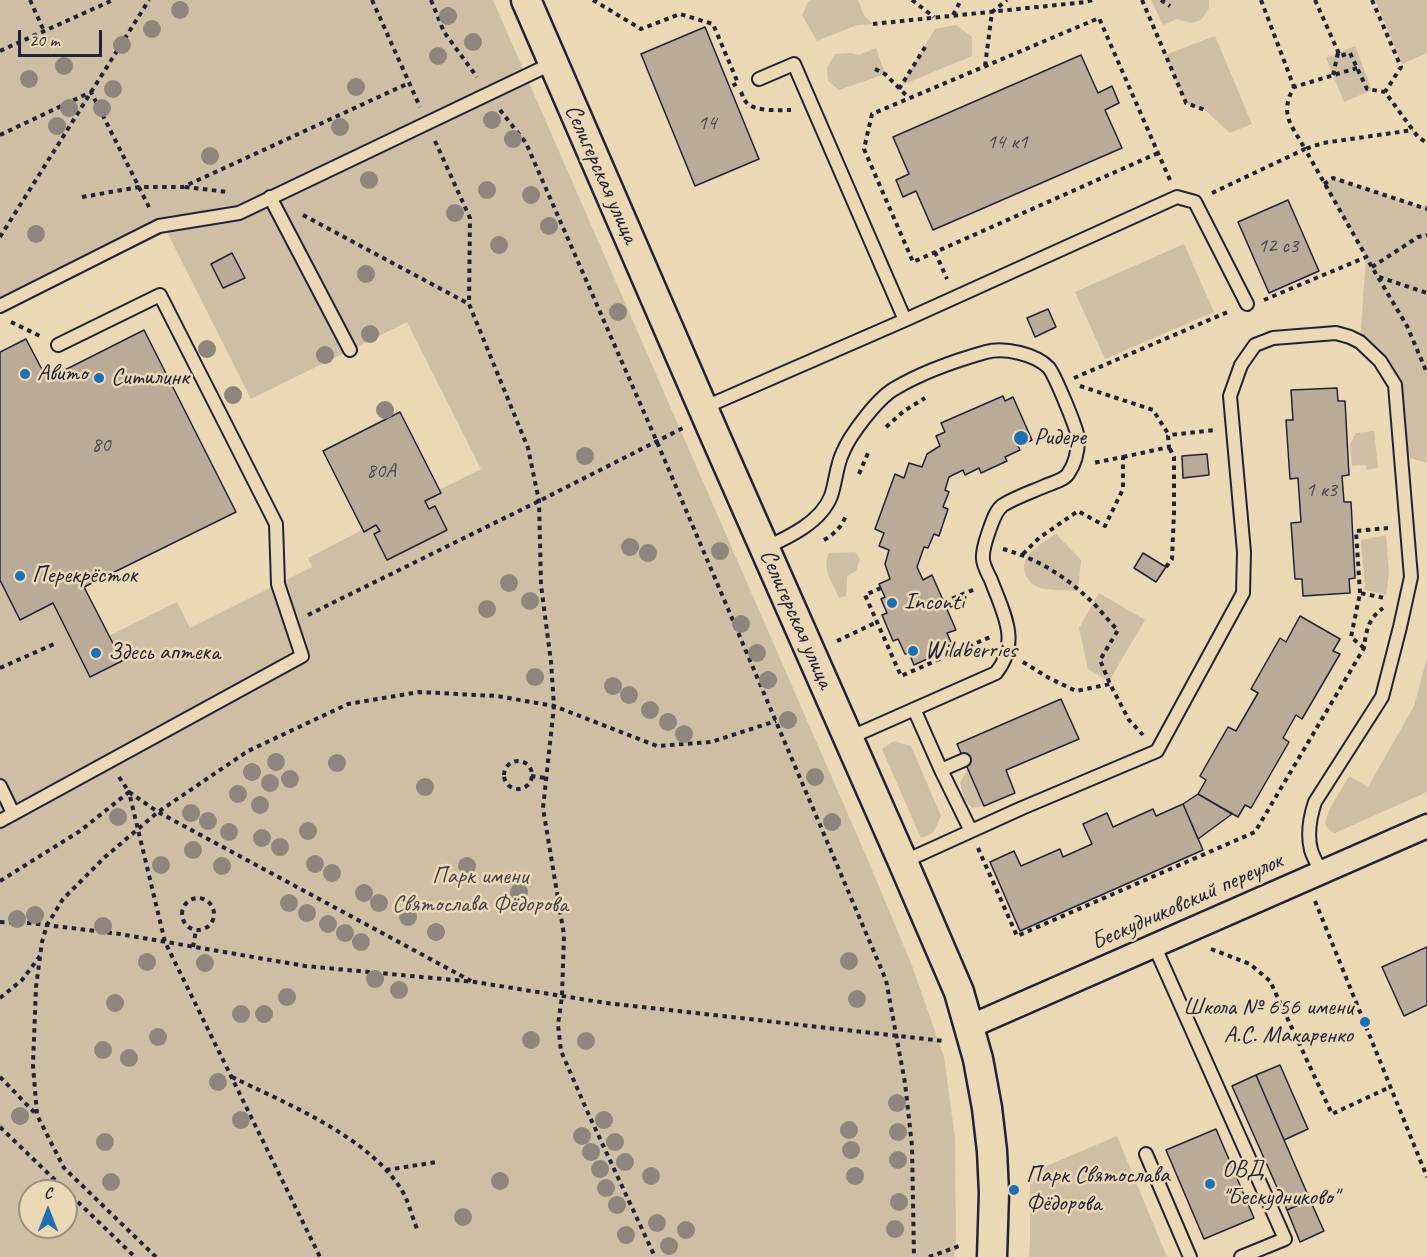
<!DOCTYPE html>
<meta charset="utf-8">
<style>
body{margin:0}
#map{position:relative;width:1427px;height:1257px;overflow:hidden;background:#ebd8b5;font-family:Caveat,sans-serif}
canvas{display:block}
.north{position:absolute;left:18px;top:1179px;width:60px;height:60px;box-sizing:border-box;background:#ebd8b5;border:2px solid #9b8f84;border-radius:50%;rotate:0deg;font-size:16px;font-weight:700;line-height:24px;text-align:center;color:#22223b}
.north::after{content:'';display:block;margin:auto;width:21px;height:27px;background:#1f6fb2;clip-path:polygon(50% 0,100% 100%,50% 72%,0 100%)}
.scale{position:absolute;left:18px;top:30px;width:84px;height:27px;box-sizing:border-box;border:3px solid #22223b;border-top:0;padding-left:8px;font-size:18px;line-height:21px;white-space:nowrap;color:#22223b;-webkit-text-stroke:4px #ebd8b5;paint-order:stroke}
</style>
<div id="map">
<canvas width="1427" height="1257"></canvas>
<div class="north">С</div>
<div class="scale">20 m</div>
</div>
<script>
const ctx = document.querySelector('canvas').getContext('2d');
ctx.lineJoin = 'round';
function paint(path, color) { ctx.fillStyle = color; ctx.fill(path, 'evenodd'); }
function stroke(path, color, width, dash) { ctx.strokeStyle = color; ctx.lineWidth = width; ctx.lineCap = dash ? 'butt' : 'round'; ctx.setLineDash(dash || []); ctx.stroke(path); }
function label(font, color, halo, rows, align = 'center') {
  ctx.font = font + ' Caveat,sans-serif'; ctx.lineWidth = 5; ctx.setLineDash([]); ctx.textBaseline = 'middle'; ctx.strokeStyle = halo; ctx.fillStyle = color; for (const [text, x, y, turn = 0] of rows) {
    ctx.save(); ctx.translate(x, y); ctx.rotate((+turn || 0) * Math.PI / 180); ctx.textAlign = isNaN(turn) ? turn : align; if (halo) ctx.strokeText(text, 0, 0); ctx.fillText(text, 0, 0); ctx.restore();
  }
}
paint(new Path2D(`
 M0,0h493l374,858 44,105 33,94 11,81 1,103 -2,16h-954v-905l26,-13 21,40 97,-49 92,182 -151,75 24,49 68,-34 13,26 122,-61 -4,-9 54,-28 -39,-79 77,-39 39,78 42,-21 -74,-147 -156,77 -84,-167 -167,81zM30,1191h36v36h-36z
 M811,0h47l6,16 9,8 -16,1 -40,16 -15,-26 6,-13z
 M1151,0h58v8l-8,12 -10,3 -14,-4 -14,6z
 M1375,0h52v53l-25,11z
 M956,25l16,12v19l-70,29 33,-56z
 M1215,36l37,88 -22,9 -25,-23 -19,-7 -21,-48z
 M1355,46l17,44 -28,12 -18,-44z
 M876,48l9,26 -46,16 -11,-9 -1,-13 8,-14 16,-1 8,2z
 M1333,178l88,29 6,-3v259l-17,-5 -15,-73 -35,-43 6,-85 -42,-73z
 M1184,244l30,68 -109,47 -30,-67z
 M1374,431l4,37 -12,2v-5l-14,1 -2,-22 6,-11z
 M1056,534l25,26 -3,31c-12,-1 -26,0 -38,-3 -6,-2 -11,-7 -14,-12 -9,-21 17,-33 30,-42z
 M1386,535l3,38 -3,22 -21,-5 -4,-50z
 M855,552l5,7 -4,12 -9,5 -1,20 -7,2c-6,-15 -18,-30 -10,-45z
 M1099,593l46,27 -36,61 -21,-12 -9,-41z
 M1427,658v134l-92,41 -5,-2 -5,-7 4,-14 20,-34 19,11 46,-81z
 M894,741l17,5 30,70 -8,17 -12,5 -39,-89z
 M968,769l16,37 -12,2 -8,-9 -4,-16z
 M1117,1136l50,121h-138l1,-15v-57l14,-18z`), '#cebea4');
const building = new Path2D(`
 M705,27l54,132 -64,27 -54,-132z
 M1081,55l17,38 14,-7 7,17 -14,7 17,38 -189,82 -17,-39 -13,6 -7,-17 13,-6 -16,-37z
 M1288,200l31,71 -50,22 -31,-71z
 M232,253l13,25 -22,10 -12,-24z
 M1048,309l8,18 -21,10 -8,-19z
 M144,330l92,182 -152,75 38,74 -32,16 -37,-74 -33,17 -20,-40v-228l26,-13 21,40z
 M1337,388l1,13h7l4,74 -7,1 2,26h7l4,76 -6,1 1,14 -47,3 -1,-17h-7l-4,-56 10,-1 -3,-44 -8,1 -4,-59h7l-2,-30z
 M1003,396l2,5 8,-4 19,43 -14,6 2,4 -15,7 2,4 -26,12 -2,-5 -14,7 -2,-5 -14,7 -4,13 4,2 -6,15 5,2 -9,27 -5,-2 -6,14 -4,-1 -7,20 6,13 9,-5 24,55 -9,3 6,14 -39,18 -5,-12 -4,1 -7,-15 -5,2 -11,-26 5,-2 -6,-14 4,-2 -6,-13 11,-5 -5,-15 4,-14 -10,-4 5,-13 -9,-4 20,-55 9,4 5,-15 13,4 5,-13 13,-8 -4,-10 9,-4 -4,-9z
 M400,412l41,81 -16,8 4,8 6,-3 12,24 -60,30 -13,-26 6,-3 -4,-6 -12,7 -41,-81z
 M1207,454l2,21 -26,3 -1,-22z
 M1143,553l23,14 -10,15 -22,-14z
 M1300,616l40,23 -7,12 7,3 -38,65 -6,-4 -13,23 6,4 -38,66 -6,-3 -7,12 -40,-23 8,-14 -6,-4 28,-49 8,4 22,-38 -7,-4 29,-51 6,4z
 M1061,699l18,40 -73,31 9,23 -31,13 -27,-62z
 M1198,794l34,20 -34,25 -15,-35z
 M1183,804l20,46 -183,81 -30,-69 24,-11 7,15 39,-17 3,8 29,-13 -9,-20 24,-11 6,14 40,-18 3,7z
 M1427,947v58l-23,11 -22,-49z
 M1280,1065l28,64 -24,11 -28,-65z
 M1256,1075l54,125 -23,10 -55,-124z
 M1216,1129l38,89 -50,21 -38,-89z
 M1310,1200l14,31 -24,11 -13,-32z`);
paint(building, '#b9ab97');
stroke(building, '#22223b', 1.5);
const service = new Path2D(`
 M759,79l35,-15 111,256
 M270,197l80,153
 M0,306l159,-80 80,-13 314,-150
 M703,408l202,-88 272,-123 18,5 52,102
 M765,548c24,-11 56,-26 66,-52 5,-14 5,-30 12,-44 7,-17 34,-53 51,-63 28,-17 60,-28 92,-37 18,-5 50,2 63,16 6,8 29,62 29,71 0,12 -3,25 -10,35 -4,6 -16,9 -23,12 -14,6 -29,11 -42,19 -7,5 -10,15 -13,23 -3,9 -8,21 -7,31 0,6 5,15 8,21 12,32 30,62 5,93l-147,65
 M914,709l27,61 30,61
 M941,770l23,-10
 M0,786l13,27
 M0,821l302,-165 -24,-72 -2,-60 -116,-229 -102,50
 M903,862l119,-54 135,-57 86,-158 1,-41 -14,-156 11,-31 14,-20 18,-7 63,-5 14,4 10,5 20,19 15,24 16,192 -11,50 -18,70 -67,105c-5,15 -8,32 -4,48 2,7 7,15 10,22
 M1154,945l131,294 -44,18
 M1146,1154l44,103`);
const minor = new Path2D(`
 M969,1027l458,-201`);
const tertiary = new Path2D(`
 M526,0l190,438 187,424 56,130 19,67 9,49 5,43 2,42 -2,64`);
stroke(service, '#22223b', 16);
stroke(minor, '#22223b', 27);
stroke(tertiary, '#22223b', 33);
stroke(new Path2D(`
 M30,0l14,31
 M372,0l48,107
 M431,0l13,32 33,45
 M593,0l48,29 39,-15 33,10 25,59 -8,4
 M912,0l22,17
 M1142,0l44,103 19,7
 M1161,0l9,6
 M1261,0l33,87
 M1315,0l25,56 10,-3 17,36 18,3 33,45 9,6
 M1372,0l29,67 -16,25
 M953,15l8,-15
 M873,24l213,-22 6,-2
 M0,51l113,-51
 M985,66l7,-54 15,-12
 M1357,68l-63,19c-15,27 -3,37 11,62l18,-6 90,-13
 M875,69l10,5 24,24
 M1333,75l5,-22
 M899,89l28,-45
 M741,92c2,4 2,7 5,10 8,10 33,8 45,8
 M500,110l26,33 131,299 229,538 19,103 7,63 2,111
 M0,135l91,-43 59,117
 M435,141l35,77 -1,86 59,144 11,53 2,84 10,77 3,44 -11,102 21,127 -2,61 -4,29 3,26 27,62 67,144
 M1158,153l-245,109 -49,-113 8,-35 227,-96 59,135 12,27
 M1324,184l9,-6 94,31
 M185,187l43,5
 M1212,193l93,-44 62,109
 M82,197l57,-10h44l226,-104
 M303,215l166,89
 M0,237l149,-237
 M935,252l12,27
 M1372,267l46,-30 9,-2
 M1379,277l48,16
 M1264,300l102,-43 41,69 20,47
 M11,322l31,15
 M1074,378l156,-67
 M1080,386l73,24 16,25
 M886,427l18,-16 21,-13
 M1123,457l46,-10 -1,-11 1,-1 46,-5
 M859,474l9,-21
 M824,540c10,-6 18,-13 22,-25
 M1003,549c33,9 62,27 87,51 10,9 18,21 28,30l-18,30 10,24 19,36 14,15
 M1023,554l16,-16 39,-27 27,15 18,-37v-32l-30,6
 M1166,567l6,-8 2,-46v-56l-5,-10
 M881,588l-16,7 36,81 89,-39
 M1360,593l-4,-62 32,-3
 M944,602l31,-13
 M308,615l231,-114 144,-73
 M837,641l40,-19
 M1364,648l-13,-11 9,-44 25,5
 M1023,662l26,16 27,13 34,-7
 M0,668l54,-24
 M504 775a14 14 0 1 1 28 0a14 14 0 1 1-28 0Z
 M531,776l15,2
 M119,777l10,15 29,20 313,169
 M978,848l39,88 238,-104 109,-184c2,-17 4,-29 19,-40
 M0,881l80,-50 49,-39 36,150 155,315
 M182 914a16 16 0 1 1 32 0a16 16 0 1 1-32 0Z
 M1315,901l112,276
 M0,922l30,1 90,11 185,32 170,16 131,21 338,38
 M193,947l3,-17
 M1211,949l39,15 20,17 62,133 58,-27
 M0,998l22,-18 18,-24
 M0,1077l36,37
 M232,1077c55,27 143,62 173,119 5,11 8,24 13,35
 M0,1127l135,130
 M386,1170l51,-8
 M156,1257l-92,-89 -27,-53 -4,-50 3,-78 6,-45 5,-17 16,-26 42,-42 53,-45 90,-61 100,-47 71,-12 78,4 57,10 103,40 54,-4 65,-21
 M929,1257l33,-12`), '#22223b', 4, [4.5, 4.5]);
stroke(service, '#ebd8b5', 12);
stroke(minor, '#ebd8b5', 22);
stroke(tertiary, '#ebd8b5', 28);
ctx.fillStyle = '#8f857d';
for (const [x, y] of [
 [180,10],
 [448,16],
 [152,29],
 [473,42],
 [122,45],
 [438,56],
 [64,66],
 [29,79],
 [356,87],
 [113,89],
 [69,108],
 [102,108],
 [492,120],
 [57,126],
 [340,127],
 [513,139],
 [210,156],
 [369,180],
 [487,190],
 [531,195],
 [455,213],
 [549,226],
 [36,234],
 [499,245],
 [366,274],
 [618,312],
 [370,334],
 [207,349],
 [325,355],
 [233,395],
 [385,410],
 [585,456],
 [630,547],
 [720,551],
 [648,553],
 [509,583],
 [530,601],
 [487,609],
 [741,624],
 [757,653],
 [535,677],
 [768,680],
 [613,686],
 [629,695],
 [650,710],
 [788,720],
 [668,722],
 [684,734],
 [276,762],
 [337,763],
 [252,772],
 [815,777],
 [290,779],
 [270,783],
 [425,787],
 [238,794],
 [260,805],
 [191,813],
 [118,817],
 [208,821],
 [832,822],
 [308,831],
 [229,832],
 [262,838],
 [280,847],
 [193,850],
 [315,864],
 [161,865],
 [222,866],
 [467,866],
 [332,873],
 [519,892],
 [364,893],
 [289,903],
 [379,903],
 [307,913],
 [35,915],
 [408,917],
 [17,919],
 [328,924],
 [103,926],
 [436,932],
 [345,933],
 [361,942],
 [849,961],
 [147,962],
 [205,963],
 [375,979],
 [399,990],
 [287,997],
 [857,999],
 [115,1003],
 [241,1014],
 [264,1014],
 [158,1037],
 [531,1040],
 [586,1041],
 [103,1050],
 [129,1058],
 [218,1082],
 [897,1103],
 [20,1116],
 [241,1120],
 [604,1120],
 [849,1130],
 [898,1132],
 [582,1136],
 [105,1142],
 [615,1142],
 [851,1150],
 [591,1152],
 [898,1160],
 [625,1162],
 [600,1169],
 [651,1176],
 [855,1176],
 [500,1181],
 [111,1182],
 [606,1188],
 [899,1202],
 [617,1205],
 [463,1217],
 [657,1223],
 [895,1229],
 [686,1230],
 [626,1235],
 [669,1246]
]) { ctx.beginPath(); ctx.arc(x, y, 9, 0, 2 * Math.PI); ctx.fill(); }
for (const [x, y, r, color] of [
 [25,374,6,"#1f6fb2"],
 [99,378,6,"#1f6fb2"],
 [1021,438,8,"#1f6fb2"],
 [20,576,6,"#1f6fb2"],
 [892,603,6,"#1f6fb2"],
 [913,651,6,"#1f6fb2"],
 [96,653,6,"#1f6fb2"],
 [1365,1022,6,"#1f6fb2"],
 [1210,1184,6,"#1f6fb2"],
 [1014,1190,6,"#1f6fb2"]
]) { const dot = new Path2D(); dot.arc(x, y, r, 0, 2 * Math.PI); ctx.fillStyle = color; ctx.fill(dot); stroke(dot, '#ebd8b5', 2); }
label('21px', '#484452', null, [
 ["14",707,123],
 ["14 к1",1007,142],
 ["12 с3",1278,246],
 ["80",101,445],
 ["80А",381,471],
 ["1 к3",1321,490]
]);
label('24px', '#22223b', '#ebd8b5', [
 ["Селигерская улица",601,174,66],
 ["Селигерская улица",796,619,66],
 ["Бескудниковский переулок",1187,902,-24]
]);
label('24px', '#22223b', '#ebd8b5', [
 ["Авито",37,374],
 ["Ситилинк",111,378],
 ["Ридере",1034,438],
 ["Перекрёсток",32,576],
 ["Inconti",904,603],
 ["Wildberries",925,651],
 ["Здесь аптека",108,653],
 ["Школа № 656 имени",1353,1008,"right"],
 ["А.С. Макаренко",1353,1036,"right"],
 ["ОВД",1222,1170],
 ["\"Бескудниково\"",1222,1198],
 ["Парк Святослава",1026,1176],
 ["Фёдорова",1026,1204]
], 'left');
label('24px', '#444150', '#ebd8b5', [
 ["Парк имени",480,877],
 ["Святослава Фёдорова",480,905]
]);
</script>
